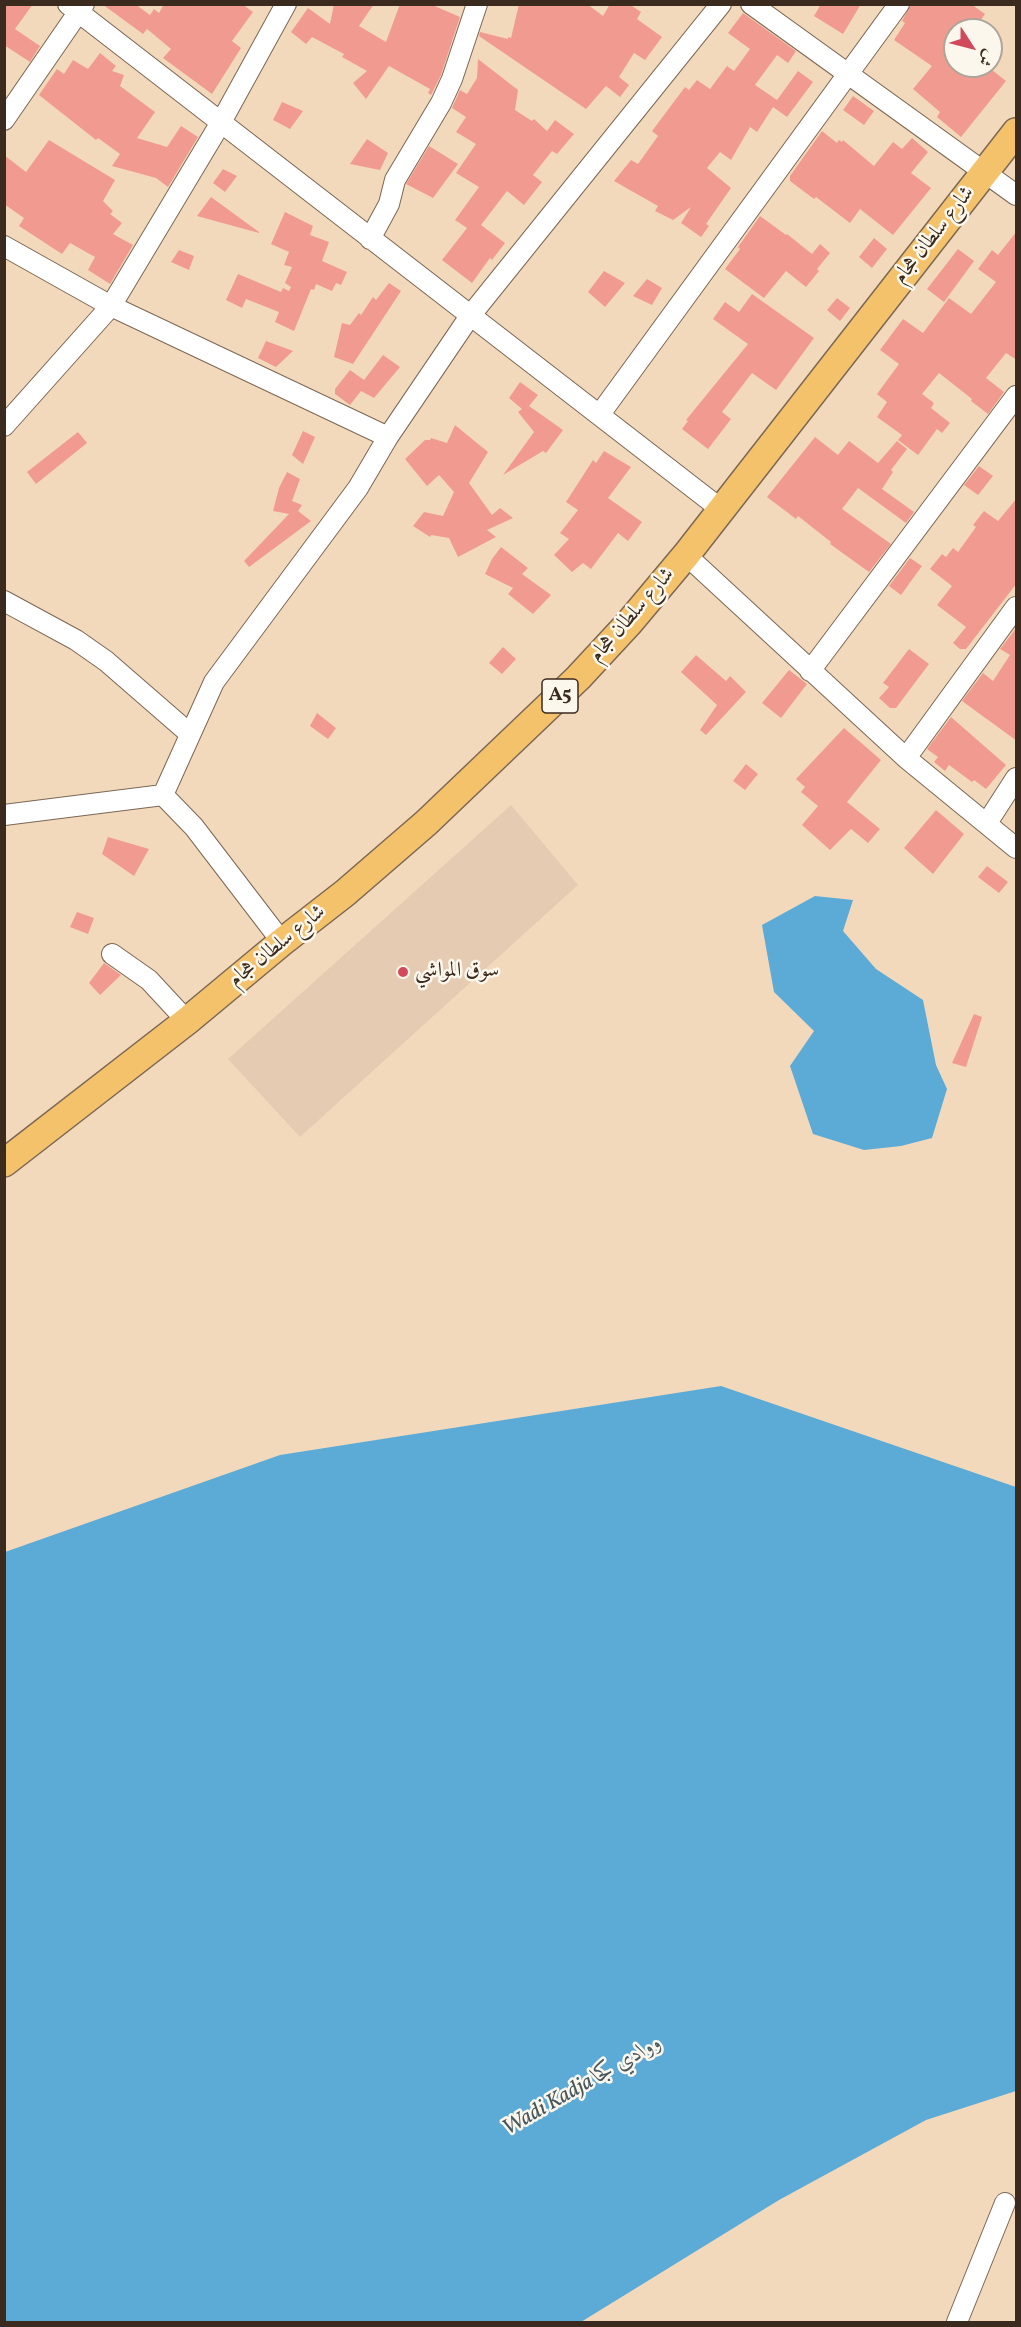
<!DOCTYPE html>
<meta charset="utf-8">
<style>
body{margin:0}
#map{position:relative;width:1021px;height:2327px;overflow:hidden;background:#f3d9bc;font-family:Vollkorn,Amiri,serif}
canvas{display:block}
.frame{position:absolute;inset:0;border:6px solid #3b2a1e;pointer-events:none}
.north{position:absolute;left:943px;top:18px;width:60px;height:60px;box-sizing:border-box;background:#fbf7ec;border:2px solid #aea59a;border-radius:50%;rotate:126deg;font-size:16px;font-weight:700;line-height:24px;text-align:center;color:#3b2a1e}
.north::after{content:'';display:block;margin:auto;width:21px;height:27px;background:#d1495b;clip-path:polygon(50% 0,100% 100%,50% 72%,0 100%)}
</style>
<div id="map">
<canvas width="1021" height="2327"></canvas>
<div class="frame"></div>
<div class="north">ش</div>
</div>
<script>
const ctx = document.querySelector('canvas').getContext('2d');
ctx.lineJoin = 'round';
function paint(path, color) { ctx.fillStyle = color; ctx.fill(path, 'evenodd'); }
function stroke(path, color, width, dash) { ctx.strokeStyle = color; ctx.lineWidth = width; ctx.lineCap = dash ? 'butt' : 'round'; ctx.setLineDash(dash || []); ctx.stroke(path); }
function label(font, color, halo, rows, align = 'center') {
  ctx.font = font + ' Vollkorn,Amiri,serif'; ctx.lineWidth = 5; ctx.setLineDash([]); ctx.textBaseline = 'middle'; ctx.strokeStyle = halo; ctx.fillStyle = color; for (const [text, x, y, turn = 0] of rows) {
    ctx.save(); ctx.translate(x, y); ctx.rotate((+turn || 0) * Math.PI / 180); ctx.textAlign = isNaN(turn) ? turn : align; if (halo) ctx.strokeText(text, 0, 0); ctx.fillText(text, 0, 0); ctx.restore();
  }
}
paint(new Path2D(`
 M511,805l67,80 -278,252 -72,-78z`), '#e6cbb3');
paint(new Path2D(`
 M815,896l38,4 -10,31 33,38 47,31 13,65 11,24 -15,49 -31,8 -37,4 -51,-16 -23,-68 24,-35 -40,-39 -12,-67z
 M721,1386l295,101v604l-90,29 -147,80 -198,122h-576v-770l275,-97z`), '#5cabd6');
paint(new Path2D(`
 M4,4h29l-18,25 25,17 -10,16 -26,-17z
 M102,4h33l15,11 4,-6 5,4 5,-9h78l11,8 -21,29 9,7 -29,46 -49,-36 8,-9 -24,-20 -4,5z
 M334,4h40l-15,22 27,16 14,-38h30l30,13 -19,58 -10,20 -3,-2 2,-4 -41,-23 -23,33 -13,-16 14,-12 -25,-14 2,-3 -32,-17 -6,7 -15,-12 17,-24 22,16z
 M519,4h68l16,12 7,-12h19l12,8 -4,7 25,18 -17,23 -11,-7 -15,24 10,8 -9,12 -14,-11 -20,23 -107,-73 1,-4 28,7v-2l3,1z
 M821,4h40l-18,30 -29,-18z
 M911,4h60l14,10 -11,16h-19v36h32l19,15 -45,56 -24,-20 3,-5 -27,-23 19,-23 -38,-26 11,-17 -3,-2z
 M743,13l53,38 -8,12 -11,-8 -22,30 22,15 21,-29 15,11 -26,35 -14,-10 -16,25 -7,-5 -19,33 -11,-8 -13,16 24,20 -25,36 3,2 -8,11 -20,-14 10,-16 -18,13 -18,-9 3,-5 -44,-25 17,-21 7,4 20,-28 -6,-5 33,-44 4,3 8,-10 13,9 17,-23 7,5 16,-22 -22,-16z
 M100,53l16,13 -4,5 12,4 -4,11 35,26 -18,26 30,9 14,-21 17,11 -30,50 -12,-9 -44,-12 8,-12 -22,-16 -2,2 -57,-45 18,-26 7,5 9,-14 15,9z
 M478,59l40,31 -3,20 17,11 2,-2 13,12 8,-11 19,14 -17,20 -5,-3 -19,24 9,7 -18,23 -17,-14 -26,34 24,18 -13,17 -2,-2 -18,25 -30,-23 25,-32 -12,-8 24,-33 -23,-14 20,-29 -20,-12 10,-15 -14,-9 8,-18 7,4 10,-16z
 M853,96l21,15 -10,14 -21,-15z
 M282,102l21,9 -13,18 -17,-9z
 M822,131l15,12 2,-3 3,2 1,-2 31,26 19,-24 9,7 10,-11 16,14 -17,21 20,15 -38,47 -33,-26 -10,14 -34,-26 -2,2 -24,-18v-5z
 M367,139l21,14 -8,17 -30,-6z
 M49,140l66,40 -12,21 10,10 -3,3 12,9 -9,11 20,11 -23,39 -22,-14 7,-13 -25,-14 -8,11 -43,-28 5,-8 -20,-14v-49l22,17z
 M429,146l29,18 -25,34 -27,-14z
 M223,169l14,7 -12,16 -12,-9z
 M211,197l48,35v1l-62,-17z
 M285,212l28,14 -3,9 19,7 -7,19 25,11 -6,13 -5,-2 -4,8 -16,-7 -2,6 -3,-1 -17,42 -19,-9 4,-10 -33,-13 -4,9 -16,-8 12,-26 43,18 2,-4 6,3 2,-4 -6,-4 7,-16 -8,-2 5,-13 -18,-8z
 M760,216l26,19 1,-1 25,20 8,-10 10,9 -13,16 2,2 -13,16 -20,-16 -22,27 -39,-29 15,-20 -2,-2z
 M1017,231v129l-11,-7 -20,25 18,14 -16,22 -17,-13 1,-2 -33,-26 -17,21 12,9 -3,5 19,15 -8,10 -5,-4 -19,26 -20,-15 4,-5 -25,-18 10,-15 -10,-8 22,-30 -19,-14 23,-31 20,14 26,-35 22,16 25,-32 -18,-13 14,-19 6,5z
 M874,238l13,11 -15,19 -13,-11z
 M958,249l16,12 -30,41 -17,-13z
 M179,250l15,6 -5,14 -18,-8z
 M604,271l21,12 -20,24 -17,-15z
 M647,279l15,9 -10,17 -19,-9z
 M389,283l12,8 -48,73 -19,-7 8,-34 8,2 9,-12 2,2 12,-18 3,3z
 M752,294l62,44 -38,52 -24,-17 -30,39 9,7 -23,30 -26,-20 6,-8 -2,-1 62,-76 -35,-25 12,-17 14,10z
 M837,298l13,10 -10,13 -13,-11z
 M266,341l27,10 -17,16 -18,-9z
 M383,355l17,12 -26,31 -13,-7 -11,14 -15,-11v-5l15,-19 14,10z
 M520,382l18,13 -9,11 34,24 -17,23 -3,-2 -40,24 31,-43 -16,-20 4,-3 -13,-11z
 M455,425l33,27 -19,31 23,32 8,-7 13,10 -26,12 9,7 -38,20 -9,-19 -18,-3 -1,2 -17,-11 11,-14 19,4 11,-24 -15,-17 -12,11 -22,-27 20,-19h5l1,-2 16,5z
 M303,431l12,6 -12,27 -11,-9z
 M78,432l9,11 -51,41 -9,-12z
 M815,437l23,18 11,-14 29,22 19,-22 10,8 -16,21 2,2 -11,17 32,23 -8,11 -48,-35 -16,21 49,35 -22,28 -39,-28 1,-2 -33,-26 -2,3 -29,-22z
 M604,451l27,16 -23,31 34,24 -14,19 -10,-8 -27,36 -8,-6 -11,9 -18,-17 15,-16 -9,-6 18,-23 -12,-8 27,-42 3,3z
 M979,466l14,10 -15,19 -14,-10z
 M287,472l13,7 -8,22 10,4 -4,6 13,10 -62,46 -5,-6 45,-47 -16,-3 6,-23z
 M1017,498v85l-51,66h-6l-7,-6 13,-16 -29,-22 15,-19 -22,-17 12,-15 4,3 7,-9 5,4 18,-25 -3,-2 11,-14 14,10z
 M501,547l27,21 -6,6 29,21 -18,19 -25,-20 5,-6 -28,-14 7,-15z
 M910,558l12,8 -21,29 -12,-9z
 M1017,627v114l-55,-40 21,-28 10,8 17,-26 -10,-6z
 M503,647l13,12 -14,15 -13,-11z
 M909,649l20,15 -33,44h-6l-11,-10 10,-11 -6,-4z
 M696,655l30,26 4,-5 16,16 -40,43 -6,-5 17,-25 -36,-33z
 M789,670l18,14 -26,34 -19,-15z
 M317,713l19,15 -8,11 -18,-13z
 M951,717l55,48 -20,24 -12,-9 -2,2 -23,-17 -4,6 -11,-9 4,-5 -11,-8z
 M844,728l37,32 -34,42 33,27 -12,14 -17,-14 -21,21 -28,-25 16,-19 -17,-14 4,-5 -9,-8z
 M746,764l12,10 -13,16 -12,-9z
 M936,810l28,24 -31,40 -29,-26z
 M108,837l41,12 -15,27 -32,-22z
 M987,866l21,16 -9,11 -21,-16z
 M77,912l17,6 -6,16 -18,-7z
 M104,963l17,12 -21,20 -11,-12z
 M974,1014l8,3 -16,50 -14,-4z`), '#f19b90');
const minor = new Path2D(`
 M68,4l654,506
 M751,4l265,191
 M4,120l80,-116
 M370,239l19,-35 6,-24 46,-77 11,-24 25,-75
 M4,246l107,60 277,131
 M600,414l299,-410
 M4,426l107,-120 109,-182 66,-120
 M686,555l220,203 110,90
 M4,601l72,39 30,21 84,73
 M810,671l206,-275
 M906,758l110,-151
 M4,815l159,-20
 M987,823l29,-45
 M282,942l-88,-115 -31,-32 51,-113 144,-194 30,-51 82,-121 251,-312
 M112,954l37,26 38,41
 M957,2322l48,-119`);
const highway = new Path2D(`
 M4,1163l183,-142 95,-79 63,-49 81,-70 152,-145 51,-55 57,-68 330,-423`);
stroke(minor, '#7b6755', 22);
stroke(highway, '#7b6755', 30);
stroke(minor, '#fff', 20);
stroke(highway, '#f4c26a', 27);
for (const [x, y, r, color] of [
 [403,972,6,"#d1495b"]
]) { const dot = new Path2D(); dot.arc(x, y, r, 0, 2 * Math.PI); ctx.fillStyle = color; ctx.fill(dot); stroke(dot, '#fbf7ec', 2); }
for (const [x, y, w] of [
 [560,696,36]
]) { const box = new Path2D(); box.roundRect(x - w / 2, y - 17, w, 34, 4.5); ctx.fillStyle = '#fbf7ec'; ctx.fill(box); stroke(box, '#3b2a1e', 1.5); }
label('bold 20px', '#3b2a1e', null, [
 ["A5",560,696]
]);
label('21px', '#3b2a1e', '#fbf7ec', [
 ["شارع سلطان هجام",935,236,-52],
 ["شارع سلطان هجام",633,616,-49],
 ["شارع سلطان هجام",278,947,-39]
]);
label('21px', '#3b2a1e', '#fbf7ec', [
 ["سوق المواشي",415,972]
], 'left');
label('italic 22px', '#47575e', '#fbf7ec', [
 ["Wadi Kadja ووادي كجا",583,2087,-30]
]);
</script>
